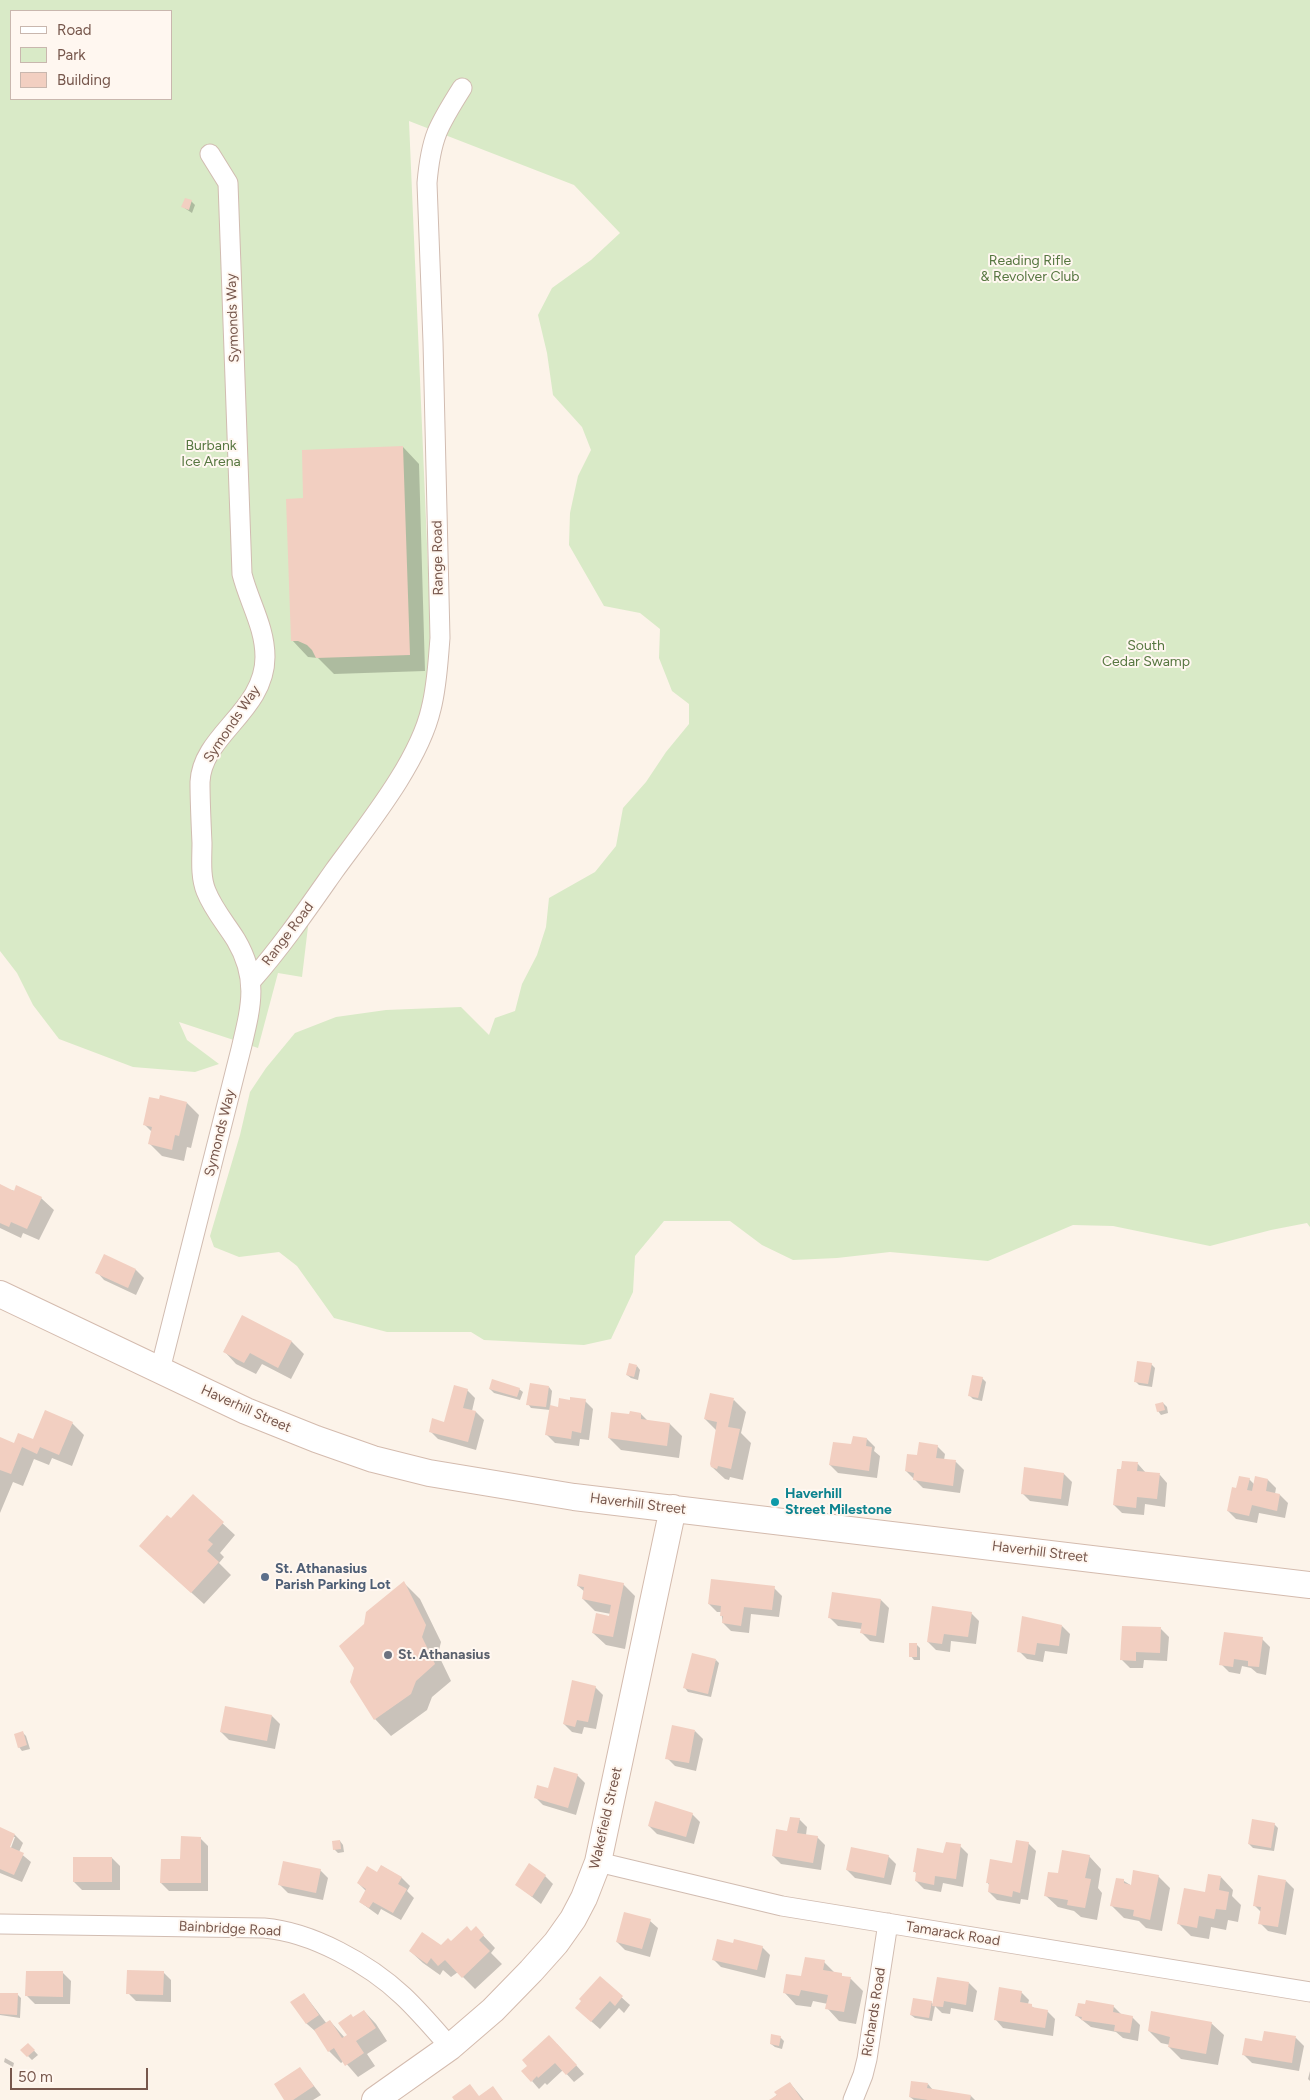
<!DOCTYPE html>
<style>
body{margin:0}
#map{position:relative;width:1310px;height:2100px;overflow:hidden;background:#fcf3e9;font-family:Figtree,sans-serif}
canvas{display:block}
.legend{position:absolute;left:10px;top:10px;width:162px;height:90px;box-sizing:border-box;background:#fff7f0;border:1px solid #c9b7ae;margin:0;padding:6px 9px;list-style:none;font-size:15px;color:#77574c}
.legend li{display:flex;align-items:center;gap:10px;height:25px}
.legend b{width:25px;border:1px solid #c9b7ae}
.scale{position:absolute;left:10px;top:2068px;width:138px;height:22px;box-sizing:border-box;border:2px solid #77574c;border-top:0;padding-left:6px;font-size:15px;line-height:18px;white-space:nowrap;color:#77574c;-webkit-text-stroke:4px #fff7f0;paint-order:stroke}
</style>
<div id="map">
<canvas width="1310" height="2100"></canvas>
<ul class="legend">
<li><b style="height:6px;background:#fff"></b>Road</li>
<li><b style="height:14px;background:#d9eac7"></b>Park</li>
<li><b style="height:14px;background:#f2cfc1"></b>Building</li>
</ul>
<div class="scale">50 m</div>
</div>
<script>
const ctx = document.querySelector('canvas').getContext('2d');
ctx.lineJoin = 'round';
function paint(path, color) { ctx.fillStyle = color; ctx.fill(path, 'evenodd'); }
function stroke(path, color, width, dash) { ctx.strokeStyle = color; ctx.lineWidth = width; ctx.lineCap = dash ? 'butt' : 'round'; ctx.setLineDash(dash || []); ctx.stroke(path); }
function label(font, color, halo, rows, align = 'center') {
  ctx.font = font + ' Figtree,sans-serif'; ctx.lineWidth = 4; ctx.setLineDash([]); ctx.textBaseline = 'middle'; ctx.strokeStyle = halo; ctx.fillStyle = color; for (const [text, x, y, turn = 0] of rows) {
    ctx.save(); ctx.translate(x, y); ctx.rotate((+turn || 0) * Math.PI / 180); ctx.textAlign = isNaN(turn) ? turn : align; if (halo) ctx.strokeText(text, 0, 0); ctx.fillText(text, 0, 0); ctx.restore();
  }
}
paint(new Path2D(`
 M0,0h1310v1227l-3,-4 -36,7 -61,16 -97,-20 -40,-1 -85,36 -98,-9 -53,6 -44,2 -31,-15 -32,-24h-66l-29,35 -2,36 -22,47 -27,6 -100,-5 -13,-8h-84l-53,-14 -37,-52 -18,-14 -40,5 -25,-10 -4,-11 30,-101 10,-43 16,-24 29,-35 41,-16 50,-7 75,-3 28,28 6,-17 20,-7 7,-27 15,-29 9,-28 3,-29 46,-26 21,-26 7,-38 23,-26 20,-30 23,-28v-20l-17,-13 -13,-33 1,-29 -20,-16 -36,-7 -35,-61 1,-32 8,-37 13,-26 -9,-23 -29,-32 -6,-42 -9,-38 14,-27 39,-28 29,-27 -46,-48 -165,-64 22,517v33l-11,52 -31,58 -77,112 -10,84 -24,-4 -20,75 -79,-26 8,18 32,24 -24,8 -62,-5 -74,-28 -26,-34 -16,-32 -17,-22zM11,11h160v88h-160z`), '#d9eac7');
paint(new Path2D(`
 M191,201l4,4 -3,8 -9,-6z
 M403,447l16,17 6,207 -91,3 -16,-16 -10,-1 -16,-17 12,-140z
 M187,1103l12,12 -8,33 -4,-1 -3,14 -22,-5 -13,-13 3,-11 -8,-8z
 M0,1187l41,11 13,12 -15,30 -16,-7 -2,5 -21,-10z
 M105,1256l31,14 8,8 -8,17 -32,-15 -7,-8z
 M242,1317l50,25 12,12 -13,25 -29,-15 -6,10 -20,-10 -12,-13z
 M1151,1364l4,4 -3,19 -13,-2 -4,-4z
 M637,1366l3,4 -2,10 -7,-2 -4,-3z
 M982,1378l4,4 -4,19 -9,-2 -4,-4z
 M549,1387l3,4 -2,16 9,1 26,-7 8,8 -4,31 -9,-1 -1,7 -24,-3 -8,-8 3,-25 -19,-2 -3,-4z
 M490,1389h29l4,3 -3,8 -26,-7z
 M467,1390l8,8 -3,13 4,1 8,8 -8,30 -38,-11 -8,-8 14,-8z
 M734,1400l12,12 -5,21 10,10 -8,37 -13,-3 -1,3 -4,-1 -13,-12 5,-36 -12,-12z
 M1163,1403l4,4 1,6 -7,2 -3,-4z
 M641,1414l7,7 22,3 12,12 -3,22 -58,-8 -12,-12 21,-23z
 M72,1423l12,12 -12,31 -20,-8 -3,7 -15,-6 -11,27 -10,-4 -13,31v-75l15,6 19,-3z
 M867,1439l8,8 -1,4 6,5 -3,22 -39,-5 -8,-8 22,-19z
 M937,1446l8,8 -1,6 12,2 8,8 -4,23 -37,-5 -17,-17 12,-14z
 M1123,1462l15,2 8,9 14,2 7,8 -2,24 -20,-3 -1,11 -22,-2 -8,-8z
 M1025,1469l39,5 8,8 -4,24 -38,-5 -8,-8z
 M1256,1478l12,2 8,8 -1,6 5,1 8,8 -3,15 -26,-5 -2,10 -21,-4 -8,-8 9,-22 12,-10 6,6z
 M193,1496l42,39 -15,18 4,4 -5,6 12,12 -27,29 -64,-58 31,-26z
 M404,1583l16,16 21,43 -3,12 13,27 -19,16 -5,13 -36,26 -16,-17 -24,-38 15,-56z
 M623,1584l12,12 -10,53 -19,-4 -13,-12 17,-16 1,-3 -16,-3 -12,-12 2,-7 -7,-6z
 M774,1588l8,8 -3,21 -28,-3 -2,19 -18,-2 -8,-8 -2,-11h-4l-8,-8z
 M881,1600l8,8 -5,35 -14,-2 -8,-8v-4l-24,-3 -8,-8z
 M971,1613l8,8 -3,23 -25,-3 -1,11 -14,-2 -8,-8z
 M1062,1626l8,8 -3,20 -22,-3 -2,11 -16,-3 -8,-8z
 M1161,1629l8,8 -2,24 -23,-1 -1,8h-13l-8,-8z
 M1262,1639l8,8 -4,28 -9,-2 -6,-5 -9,-2 -2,8 -11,-2 -8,-8z
 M916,1644l4,4v12h-6l-3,-4z
 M716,1660l3,3 -8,34 -23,-5 -3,-4z
 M595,1687l8,8 -7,34 -12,-2 -2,7 -10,-2 -8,-8z
 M272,1716l8,8 -5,25 -46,-9 -8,-8z
 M695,1731l8,8 -7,32 -21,-5 -8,-8z
 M22,1732l4,4 4,13 -8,2 -3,-4z
 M577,1775l8,8 -9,32 -33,-10 -8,-8z
 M692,1814l8,8 -6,22 -37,-10 -8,-8z
 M799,1819l8,8 -1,8 11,2 8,8 -4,25 -40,-6 -8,-8z
 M1274,1824l4,4 -4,23 -21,-3 -4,-4z
 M0,1829l15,6 8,8 -4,9 12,10 -9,20 -22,-9zM13,1837h2l-6,16 -3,-1z
 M200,1838l8,8v45h-39l-8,-8z
 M340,1841l3,4 1,7 -6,1 -4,-4z
 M1028,1843l8,8 -8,49 -7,-1 -1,5 -23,-4 -8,-8 1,-6 -3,-4 26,-17z
 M960,1846l8,8 -5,33 -20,-4 -2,9 -17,-3 -8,-8 1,-7 -3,-3z
 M888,1856l8,8 -5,21 -36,-7 -8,-8z
 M1089,1856l12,13 -3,19 4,5 -5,27 -16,-3 -7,-6 -16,-4 -13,-12 14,-20z
 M112,1858l8,8v24h-38l-8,-8z
 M382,1866l20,12 8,8 -3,5 7,7 -13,22 -20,-11 -3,6 -18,-13 6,-11 -8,-8 20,-9z
 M320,1870l8,8 -5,22 -35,-7 -8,-8z
 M545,1876l8,8 -12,20 -24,-19z
 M1158,1876l12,12 -8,43 -16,-3 -7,-7 -15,-3 -12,-12 12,-25 8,5z
 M1221,1877l12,13 -1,6 9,9 -3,17 -10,-2 -2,10 -15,-3 -2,12 -18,-3 -13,-13z
 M1286,1881l8,8 -8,46 -18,-4 -8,-8 2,-10 -8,-8z
 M650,1921l8,7 -8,29 -25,-7 -8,-8z
 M476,1928l19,20 -4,5 11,11 -27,25 -17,-17 -7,5 -8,-7 -3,5 -17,-12 -13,-12 31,-5 30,-14z
 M734,1945l28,2 8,8 -5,23 -44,-11 -8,-8z
 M824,1962l12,12 15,5 12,12 -7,33 -17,-3 -12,-13 1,-4 -15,-3 -2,6 -15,-2 -12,-13z
 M163,1972l8,8v22l-35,-1 -8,-8z
 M63,1973l8,8 -1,23h-35l-8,-8z
 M600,1978l30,27 -6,8 -5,-5 -19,21 -16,-14z
 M969,1983l8,8 -4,21 -22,-4 -1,6 -8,-1 -7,-7 -3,15 -17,-3 -4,-3 20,-13 3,3z
 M1021,1992l8,8 -1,4 8,5 11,2 8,8 -2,17 -50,-8 -7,-8z
 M0,1994l18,1 3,3 -1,20 -20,-3z
 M304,1994l23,30 3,-3 15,17 3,-2 6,-18 10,-7 12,13 11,17 -20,13 8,12 -17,11 -14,-16 -3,2 -12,-12 -13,-21 -1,1 -8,-7 -15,-21z
 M1113,2006l8,8 11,3 8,8 -2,16 -15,-3 -7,-6 -25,-5 -14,-11z
 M1211,2023l13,12 -6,30 -37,-6 -12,-12 1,-2 -9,-2 -12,-12z
 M780,2037l4,4 -2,8 -7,-2 -4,-3z
 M1296,2038l8,8 -5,25 -47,-8 -8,-8 19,-12z
 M28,2044l10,11 -6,5 -10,-10z
 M557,2044l27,30 -10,8 -11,-12 -16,15 -2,-2 -6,6 -7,-8z
 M5,2058l9,5 -1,4 -9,-5z
 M300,2068l21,27 -8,5h-27z
 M1310,2071v10l-2,-2z
 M790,2083l14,17h-33z
 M928,2084l5,6 38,6 4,4h-61l-4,-3z`), '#0003');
paint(new Path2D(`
 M185,198l7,2 -3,10 -8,-3z
 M403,446l7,209 -94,3 -4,-8 -5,-5 -9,-4h-7l-5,-142 17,-1 -1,-48z
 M160,1095l27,7 -8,34 -4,-1 -3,15 -24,-6 4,-17 -9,-2 6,-28 10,2z
 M0,1184l14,7 2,-6 26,12 -15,32 -16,-7 -2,5 -9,-4z
 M104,1254l32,15 -8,19 -33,-15z
 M242,1315l50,26 -14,27 -28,-15 -6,10 -21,-11z
 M1137,1361l15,2 -4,21 -14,-2z
 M629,1363l8,2 -3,12 -8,-2z
 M972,1375l11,2 -5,21 -10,-2z
 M492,1379l28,9 -3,9 -28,-8z
 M530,1383l19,3 -3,21 -20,-2z
 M454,1385l14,4 -5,19 13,3 -8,31 -39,-10 3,-14 12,4z
 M710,1393l24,5 -6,29 12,2 -9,40 -13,-3 -1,3 -6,-2 -1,-3 7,-42 -13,-3z
 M570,1397l16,2 -5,34 -9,-2 -1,8 -26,-4 5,-30 8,2 1,-9 11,2z
 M1163,1402l2,8 -8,2 -2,-8z
 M45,1410l28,12 -14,33 -19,-8 -3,7 -15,-7 -11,27 -11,-4v-33l14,6 4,-10 15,6z
 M630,1411l11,2v6l29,4 -3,23 -59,-8 3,-26 18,2z
 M853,1436l14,2 -1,8 6,1 -3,24 -40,-6 4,-23 18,2z
 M919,1442l19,3 -2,13 20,2 -3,26 -40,-6 1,-7 -9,-2 2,-17 10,1z
 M1122,1461l16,1 -1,9 23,2 -3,26 -20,-2 -1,11 -23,-3 4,-36h4z
 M1024,1467l40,6 -3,26 -40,-5z
 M1239,1476l11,2 -3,12 5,1 3,-15 13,3 -2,12 14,3 -3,17 -25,-6 -3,11 -22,-5 5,-24 4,1z
 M193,1494l31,28 -16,18 5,4 -6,7 12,11 -28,31 -52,-47 28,-31 4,3z
 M579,1574l45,9 -11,54 -21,-4 4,-20 13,3 2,-11 -29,-6 2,-12 -7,-1z
 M711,1579l64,7 -3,24 -28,-3 -3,19 -19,-3 1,-7h-3l1,-10 -13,-2z
 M404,1581l22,44 -4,12 13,27 -19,17 -5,13 -37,26 -24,-38 4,-14 -15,-22 25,-22 2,-12z
 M832,1592l49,7 -5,37 -16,-3 2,-10 -34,-5z
 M932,1606l40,6 -4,25 -24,-3 -2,10 -15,-2z
 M1022,1616l40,9 -3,21 -22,-3 -2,12 -18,-3z
 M1122,1626l39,1 -1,26 -24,-1v9l-16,-1z
 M1224,1632l39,5 -4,30 -11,-1v-5l-14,-2 -1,8 -14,-2z
 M909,1643h8v14h-8z
 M692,1653l24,6 -8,35 -25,-6z
 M572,1680l24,6 -8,36 -11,-2 -2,7 -12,-3z
 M225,1706l47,9 -5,26 -47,-9z
 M672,1725l23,5 -6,33 -24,-4z
 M23,1731l4,14 -9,3 -4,-14z
 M554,1767l24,7 -10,34 -34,-10 3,-13 11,3z
 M655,1801l38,12 -7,24 -38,-11z
 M790,1817l10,1 -3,15 21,3 -5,27 -41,-7 4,-27 11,2z
 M1252,1819l23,4 -4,25 -23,-4z
 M0,1827l15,7 -5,13 14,6 -10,22 -14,-6z
 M181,1836l20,1v46h-41l1,-24h19z
 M340,1840l1,9 -8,1 -1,-9z
 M1016,1840l13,2 -9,51 -7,-2 -1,6 -24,-5 1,-9h-3l4,-24 22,4z
 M946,1842l15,2 -5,35 -21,-3 -1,9 -19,-4 1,-9h-3l4,-24 26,5z
 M851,1847l38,8 -5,23 -38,-8z
 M1062,1850l28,5 -5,23 6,1 -6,29 -18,-3 1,-5 -24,-4 4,-24 10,1z
 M73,1857h39v25h-39z
 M283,1861l38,8 -5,24 -38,-8z
 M529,1863l17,12 -14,22 -17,-12z
 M381,1865l21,12 -4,7 9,5 -14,24 -20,-11 -4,6 -10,-6 7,-13 -9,-6 10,-17 10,6z
 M1133,1870l26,5 -9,45 -17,-4 1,-6 -24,-4 6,-28 8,1v4l7,2z
 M1208,1874l13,2 -2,14 10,2 -3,18 -10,-1 -2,10 -15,-3 -2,12 -20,-4 7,-36 21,4z
 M1258,1875l28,5 -8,47 -20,-3 3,-17 -8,-1z
 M624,1912l27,7 -9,30 -26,-7z
 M467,1926l4,5 5,-5 8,9 -5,5 11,11 -28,27 -17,-18 -7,6 -7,-8 -4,6 -18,-13 13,-19 19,13 7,-7 3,3z
 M717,1939l16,4 1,-4 29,7 -6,24 -45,-10z
 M805,1957l20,3 -2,10 19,3v3l9,1 -7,35 -19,-3 3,-14 -27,-5 -2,6 -16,-3 3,-19 15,2z
 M127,1970l37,1 -1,24 -37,-1z
 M26,1971h37v26l-38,-1z
 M600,1976l23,20 -8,10 -5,-5 -19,21 -16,-14 6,-7 -2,-2z
 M937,1977l32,5 -3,23 -22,-4 -1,6 -11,-1z
 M999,1987l23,4 -2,11 12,2v3l16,3 -3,18 -51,-8z
 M0,1993h18l-1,22 -17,-1z
 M304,1993l15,22 -13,9 -16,-22z
 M913,1998l19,3 -3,17 -19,-3z
 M1086,2000l28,5 -1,7 20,4 -3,17 -16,-2 1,-6 -34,-5 1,-3 -7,-1 3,-13 7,1z
 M364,2010l12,18 -20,13 8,12 -19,13 -11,-18 -6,4 -14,-22 16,-10 12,18 5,-3 -9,-12 13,-9 2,3z
 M1151,2011l61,11 -6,32 -38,-7 2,-10 -22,-6z
 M1264,2031l32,5 -4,27 -50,-8 3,-17 17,3z
 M771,2034l10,2 -2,10 -9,-2z
 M549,2035l28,30 -11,10 -11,-12 -17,15 -1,-2 -6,6 -10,-11 6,-5 -5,-6z
 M28,2043l7,7 -8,7 -7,-7z
 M300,2067l14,19 -21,14h-9l-10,-16z
 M911,2081l17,2 -1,5 44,7 -1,5h-42l-19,-3z
 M790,2082l12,18h-33l8,-5 -3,-3z
 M470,2084l9,12 14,-10 10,14h-49l-2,-3z`), '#f2cfc1');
const street = new Path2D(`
 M252,980c30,-34 56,-72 82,-109 32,-44 85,-109 97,-162 6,-23 7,-47 9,-71l-7,-296 -6,-159c4,-46 11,-57 35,-95
 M160,1370l81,-321c10,-42 18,-70 -5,-109 -10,-16 -23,-31 -30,-49 -6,-15 -4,-33 -4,-48 -1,-21 -2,-41 -2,-61 2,-47 65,-71 65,-125 0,-30 -16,-55 -23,-83l-14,-391 -18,-29
 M598,1862l184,44 528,86
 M0,1924l264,4c48,4 105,36 139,68 17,16 32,34 47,51
 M853,2100l10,-25 4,-16 21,-136`);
const secondary = new Path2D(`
 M0,1294l246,117 70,28 57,20 56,14 145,24 736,88
 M375,2100l75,-53 43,-37 38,-39 25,-28 17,-24 11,-21 14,-36 75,-354`);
stroke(street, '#d1bcb1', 21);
stroke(secondary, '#d4bbae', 28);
stroke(street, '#fff', 19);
stroke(secondary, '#fff', 26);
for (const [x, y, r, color] of [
 [775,1502,5,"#0f9aa8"],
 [265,1577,5,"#5c6f8a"],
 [388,1655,5,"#6b7280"]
]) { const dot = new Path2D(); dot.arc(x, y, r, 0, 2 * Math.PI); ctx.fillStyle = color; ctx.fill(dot); stroke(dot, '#fff7f0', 2); }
label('14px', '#577741', '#fff7f0', [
 ["Reading Rifle",1030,261],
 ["& Revolver Club",1030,277],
 ["Burbank",211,446],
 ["Ice Arena",211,462],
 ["South",1146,646],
 ["Cedar Swamp",1146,662]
]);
label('14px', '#77574c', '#fff7f0', [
 ["Symonds Way",233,318,-92],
 ["Range Road",438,558,-91],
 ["Symonds Way",232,724,-56],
 ["Range Road",288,934,-53],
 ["Symonds Way",220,1133,-76],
 ["Haverhill Street",246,1409,24],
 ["Haverhill Street",638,1504,7],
 ["Haverhill Street",1040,1552,7],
 ["Wakefield Street",606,1818,-77],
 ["Bainbridge Road",230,1929,3],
 ["Tamarack Road",953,1934,9],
 ["Richards Road",874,2012,-81]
]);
label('bold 14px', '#0d838f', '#fff7f0', [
 ["Haverhill",785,1494],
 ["Street Milestone",785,1510]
], 'left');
label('bold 14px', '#4e5e75', '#fff7f0', [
 ["St. Athanasius",275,1569],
 ["Parish Parking Lot",275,1585]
], 'left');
label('bold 14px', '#5b616d', '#fff7f0', [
 ["St. Athanasius",398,1655]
], 'left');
</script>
